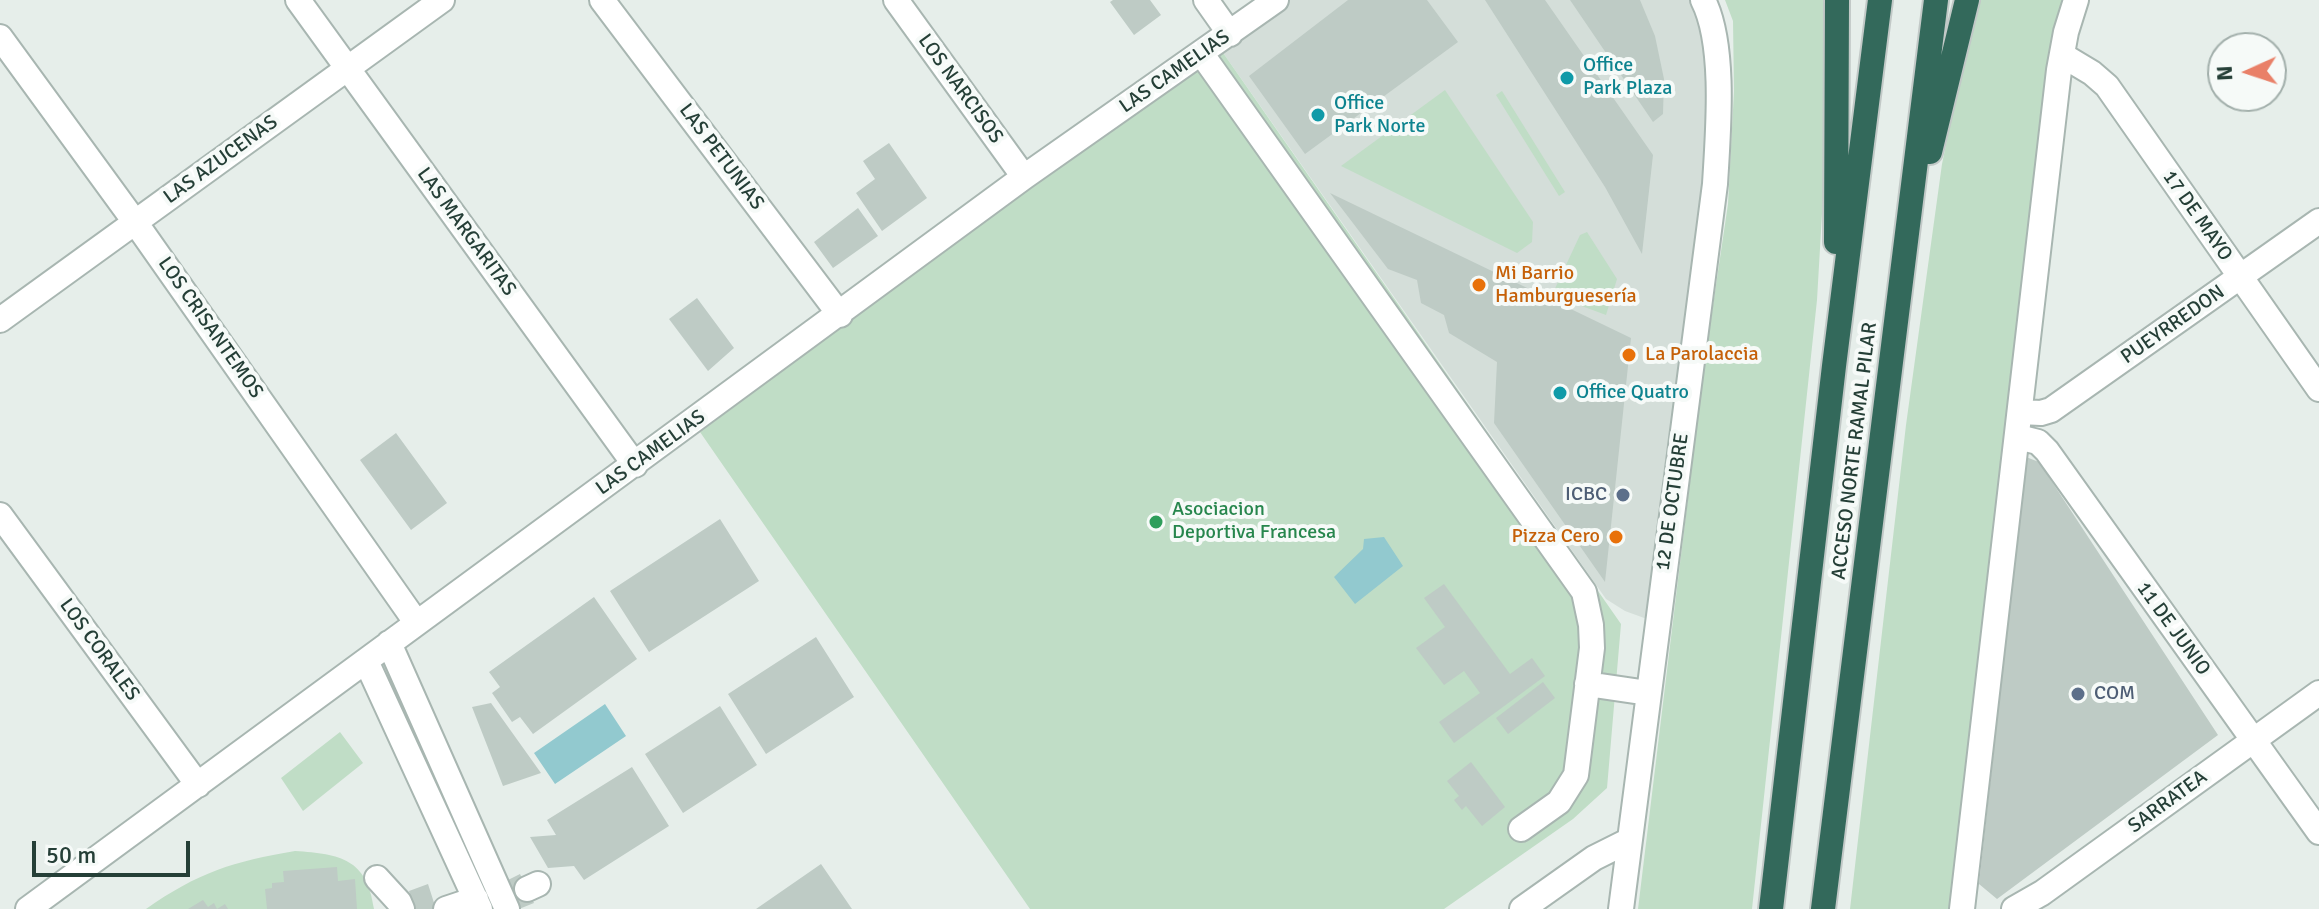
<!DOCTYPE html>
<meta charset="utf-8">
<style>
body{margin:0}
#map{position:relative;width:2319px;height:909px;overflow:hidden;background:#e6eeea;font-family:Signika,sans-serif}
canvas{display:block}
.north{position:absolute;left:2207px;top:32px;width:80px;height:80px;box-sizing:border-box;background:#f6faf8;border:2px solid #a2afab;border-radius:50%;rotate:267deg;font-size:22px;font-weight:700;line-height:32px;text-align:center;color:#253f37}
.north::after{content:'';display:block;margin:auto;width:28px;height:36px;background:#e98068;clip-path:polygon(50% 0,100% 100%,50% 72%,0 100%)}
.scale{position:absolute;left:32px;top:841px;width:158px;height:36px;box-sizing:border-box;border:4px solid #253f37;border-top:0;padding-left:10px;font-size:24px;line-height:28px;white-space:nowrap;color:#253f37;-webkit-text-stroke:6px #f6faf8;paint-order:stroke}
</style>
<div id="map">
<canvas width="2319" height="909"></canvas>
<div class="north">N</div>
<div class="scale">50 m</div>
</div>
<script>
const ctx = document.querySelector('canvas').getContext('2d');
ctx.lineJoin = 'round';
function paint(path, color) { ctx.fillStyle = color; ctx.fill(path, 'evenodd'); }
function stroke(path, color, width, dash) { ctx.strokeStyle = color; ctx.lineWidth = width; ctx.lineCap = dash ? 'butt' : 'round'; ctx.setLineDash(dash || []); ctx.stroke(path); }
function label(font, color, halo, rows, align = 'center') {
  ctx.font = font + ' Signika,sans-serif'; ctx.lineWidth = 8; ctx.setLineDash([]); ctx.textBaseline = 'middle'; ctx.strokeStyle = halo; ctx.fillStyle = color; for (const [text, x, y, turn = 0] of rows) {
    ctx.save(); ctx.translate(x, y); ctx.rotate((+turn || 0) * Math.PI / 180); ctx.textAlign = isNaN(turn) ? turn : align; if (halo) ctx.strokeText(text, 0, 0); ctx.fillText(text, 0, 0); ctx.restore();
  }
}
paint(new Path2D(`
 M1284,0h411l9,29 3,153 -60,437 -22,-8 -19,-12 -387,-552z`), '#d4ded9');
paint(new Path2D(`
 M1725,0h98l1,179 -7,121 -65,609h-114l66,-543 24,-162 6,-113 -1,-70z
 M1976,0h86l-9,32 -101,877h-102l56,-484 36,-261z
 M1219,47l402,577 -14,164 -34,31 -129,90h-414l-330,-477z
 M1445,90l88,132 -1,20 -15,11 -176,-87z
 M1502,91l63,101 -6,4 -63,-101z
 M1587,232l30,47 -11,36 -54,-20 28,-60z
 M340,732l23,31 -60,48 -22,-33z
 M295,851c46,3 72,8 79,58h-228c51,-36 88,-48 149,-58z`), '#c0ddc6');
paint(new Path2D(`
 M1384,537l19,29 -48,38 -21,-27 29,-28 1,-10z
 M605,704l21,32 -71,48 -21,-31z`), '#92c9cf');
paint(new Path2D(`
 M1113,0h37l11,15 -27,20 -24,-33z
 M1348,0h79l31,42 -153,112 -56,-78z
 M1485,0h60l108,155 -11,99 -37,-67z
 M1570,0h70l15,36 9,43 -1,35 -10,8z
 M889,143l38,55 -45,33 -26,-38 19,-14 -12,-18z
 M1330,193l301,145 -26,244 -111,-159 3,-61 -48,-29 -5,-18 -23,-12 -4,-23 -29,-11z
 M858,208l20,28 -45,32 -19,-26z
 M697,298l37,50 -26,23 -39,-52z
 M396,433l51,70 -36,27 -51,-70z
 M2026,457l13,5 179,273 -221,164 -18,-15z
 M720,519l39,62 -110,71 -39,-61z
 M1444,584l66,90 22,-16 13,18 -91,67 -15,-21 41,-29 -16,-22 -20,14 -28,-37 29,-21 -21,-29z
 M594,597l43,62 -104,75 -13,-17 -8,5 -20,-29 8,-6 -11,-15z
 M816,637l38,60 -88,57 -38,-60z
 M1543,682l12,16 -47,36 -12,-16z
 M491,703l50,70 -38,13 -31,-79z
 M720,706l37,59 -74,48 -38,-59z
 M1471,762l34,45 -23,19 -16,-20 -4,4 -8,-10 5,-4 -12,-15z
 M632,767l37,59 -85,54 -10,-14 -26,2 -18,-31 26,-2 -9,-15z
 M821,864l31,45h-96z
 M337,867l1,14 17,-2 2,30h-90l-2,-20 7,-1v-5l12,-1 -1,-11z
 M520,874l14,29 -15,6 -13,-28z
 M428,884l8,25h-21l-6,-18z
 M203,900l5,7 6,-4 3,6 8,-5 3,5h-40z`), '#becbc5');
const minor = new Path2D(`
 M298,0l337,465
 M602,0l238,315
 M896,0l128,177
 M1206,0l24,34
 M0,37l135,185 281,400
 M1201,53l383,539 7,33 1,23 -16,127 -17,27 -38,27
 M2062,55l30,18 15,13 212,303
 M0,320l442,-320
 M2021,412l20,1 10,-3 268,-189
 M2018,437l20,5 9,9 272,381
 M0,515l198,270
 M389,643l118,266
 M366,661l114,248
 M1587,684l61,9
 M377,878l22,24 3,7
 M527,889l11,-5
 M28,909l996,-732 252,-177
 M446,909l30,-10
 M1522,909l72,-51 34,-17
 M1621,909l94,-725c3,-51 11,-139 -12,-184
 M1962,909l97,-839 7,-38 10,-32
 M2014,909l28,-16 277,-200`);
const highway = new Path2D(`
 M1930,152l37,-152
 M1836,242l1,-242
 M1771,909l63,-543 46,-366
 M1823,909l113,-909`);
stroke(minor, '#a8b6b1', 28);
stroke(highway, '#c2c9c7', 28);
stroke(minor, '#fff', 24);
stroke(highway, '#33695b', 24);
for (const [x, y, r, color] of [
 [1567,78,8,"#0f9aa8"],
 [1318,115,8,"#0f9aa8"],
 [1479,285,8,"#e8710a"],
 [1629,355,8,"#e8710a"],
 [1560,393,8,"#0f9aa8"],
 [1623,495,8,"#5c6f8a"],
 [1156,522,8,"#2e9e5b"],
 [1616,537,8,"#e8710a"],
 [2078,694,8,"#5c6f8a"]
]) { const dot = new Path2D(); dot.arc(x, y, r, 0, 2 * Math.PI); ctx.fillStyle = color; ctx.fill(dot); stroke(dot, '#f6faf8', 3); }
label('20px', '#0d838f', '#f6faf8', [
 ["Office",1583,66],
 ["Park Plaza",1583,89],
 ["Office",1334,104],
 ["Park Norte",1334,127],
 ["Office Quatro",1576,393]
], 'left');
label('20px', '#253f37', '#f6faf8', [
 ["LAS CAMELIAS",1175,72,-35],
 ["LOS NARCISOS",960,89,54],
 ["LAS PETUNIAS",721,157,53],
 ["LAS AZUCENAS",221,160,-36],
 ["17 DE MAYO",2197,216,55],
 ["LAS MARGARITAS",466,232,54],
 ["PUEYRREDON",2173,325,-35],
 ["LOS CRISANTEMOS",210,328,55],
 ["ACCESO NORTE RAMAL PILAR",1855,451,-83],
 ["LAS CAMELIAS",651,453,-36],
 ["12 DE OCTUBRE",1673,502,-82],
 ["11 DE JUNIO",2173,629,54],
 ["LOS CORALES",99,650,54],
 ["SARRATEA",2168,802,-36]
]);
label('20px', '#c56008', '#f6faf8', [
 ["Mi Barrio",1495,274],
 ["Hamburguesería",1495,297],
 ["La Parolaccia",1645,355],
 ["Pizza Cero",1600,537,"right"]
], 'left');
label('20px', '#4e5e75', '#f6faf8', [
 ["ICBC",1607,495],
 ["COM",2094,694,"left"]
], 'right');
label('20px', '#27864d', '#f6faf8', [
 ["Asociacion",1172,510],
 ["Deportiva Francesa",1172,533]
], 'left');
</script>
